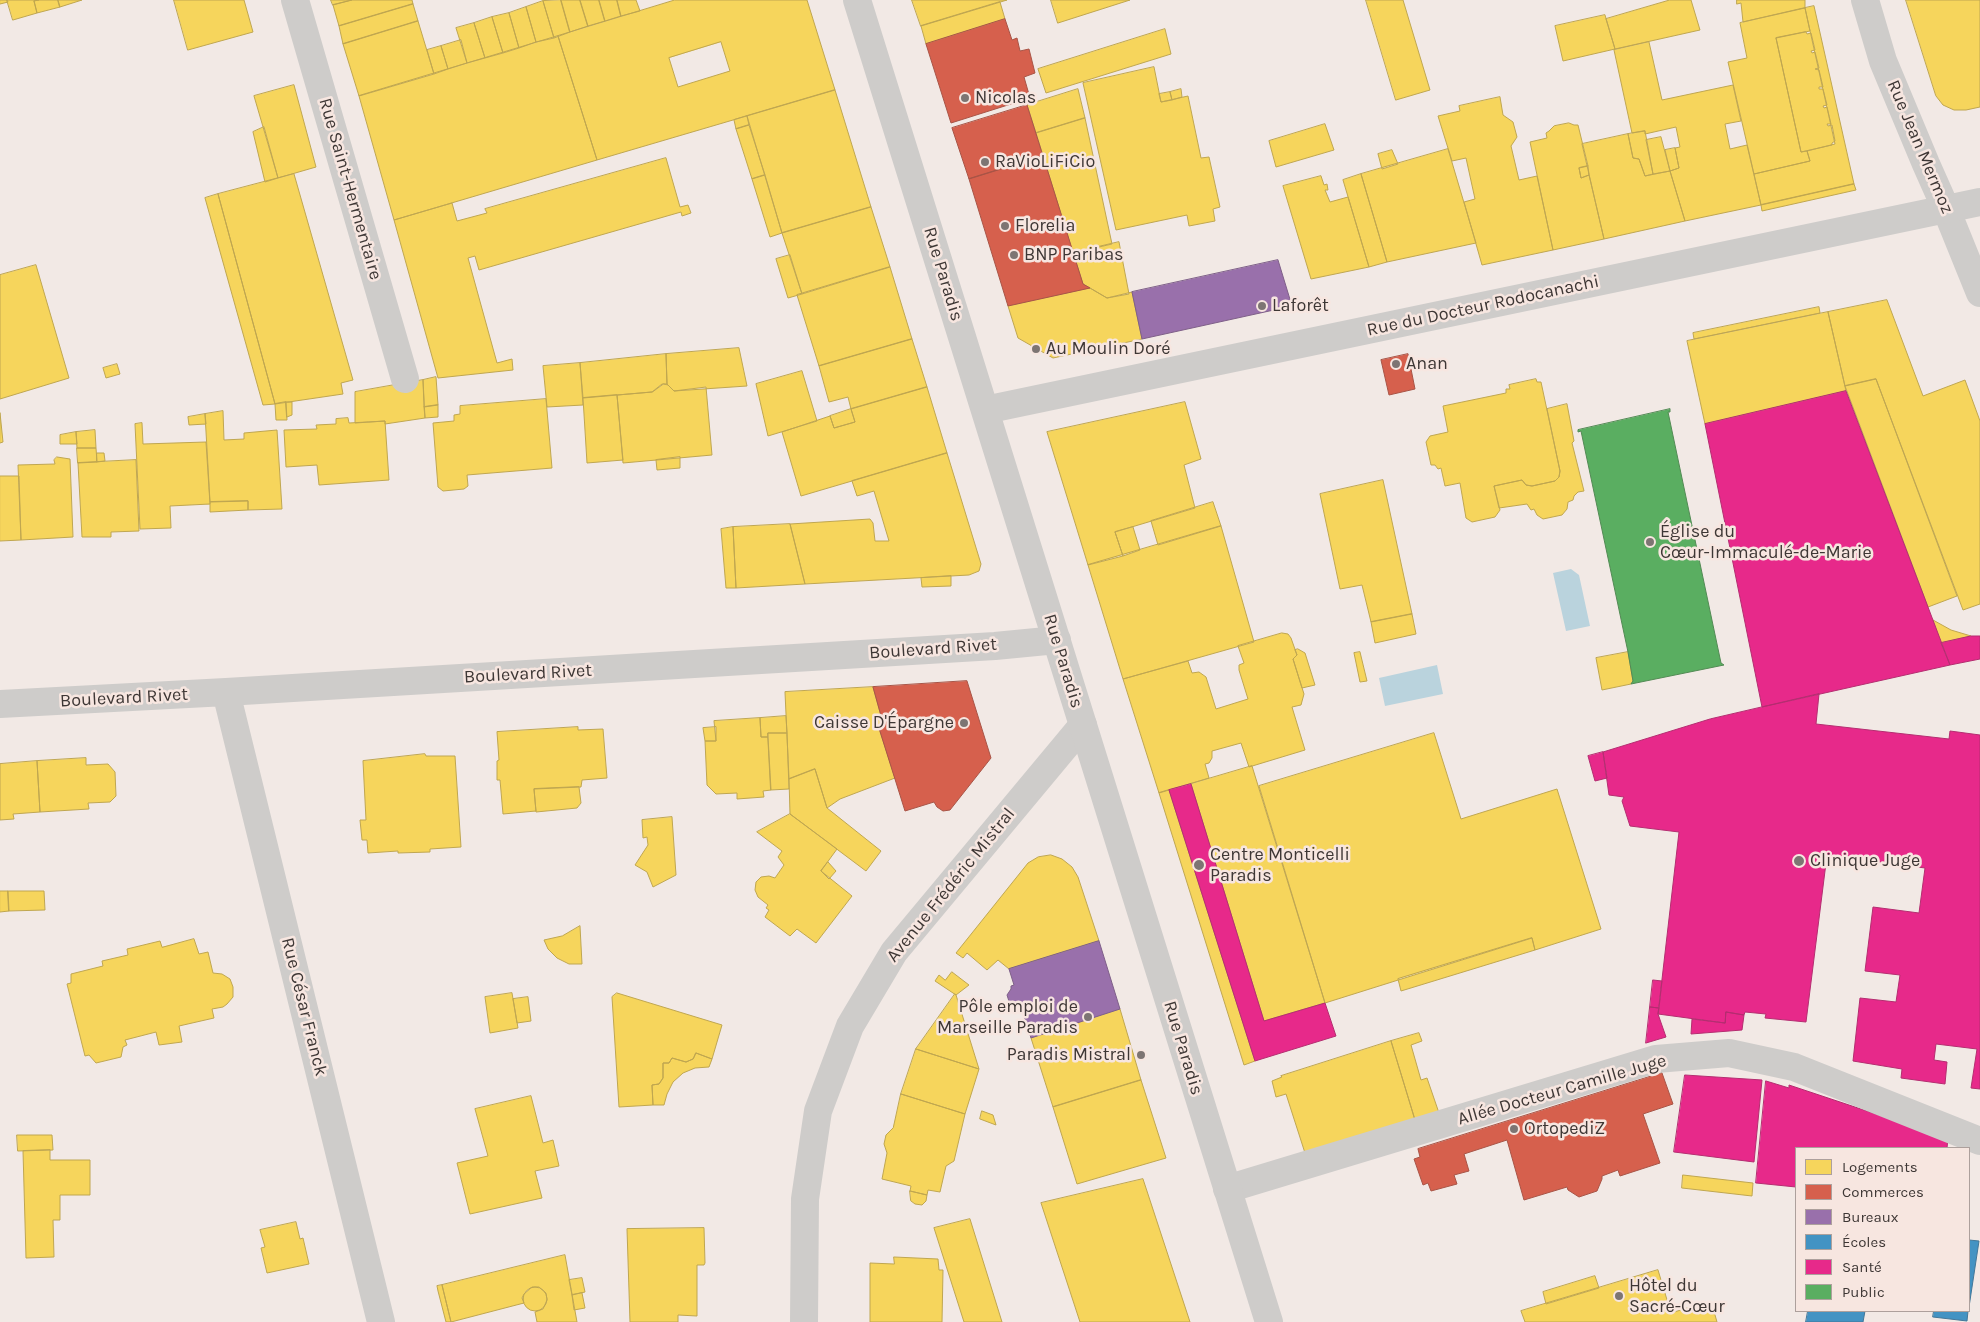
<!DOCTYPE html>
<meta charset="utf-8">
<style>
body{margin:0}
#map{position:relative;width:1980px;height:1322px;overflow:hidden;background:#f2e9e5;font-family:Karla,sans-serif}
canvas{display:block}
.legend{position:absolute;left:1795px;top:1147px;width:175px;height:165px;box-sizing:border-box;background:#f7e6e0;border:1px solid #ada09c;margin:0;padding:6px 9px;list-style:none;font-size:15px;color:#3e3735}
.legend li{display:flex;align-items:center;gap:10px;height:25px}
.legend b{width:25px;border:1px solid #ada09c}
</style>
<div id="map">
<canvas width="1980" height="1322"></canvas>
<ul class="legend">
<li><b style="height:14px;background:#f6d55c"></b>Logements</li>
<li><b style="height:14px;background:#d6604d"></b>Commerces</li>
<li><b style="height:14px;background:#9970ab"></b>Bureaux</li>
<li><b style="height:14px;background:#4393c3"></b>Écoles</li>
<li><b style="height:14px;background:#e7298a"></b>Santé</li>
<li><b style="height:14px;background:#5aae61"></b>Public</li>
</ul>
</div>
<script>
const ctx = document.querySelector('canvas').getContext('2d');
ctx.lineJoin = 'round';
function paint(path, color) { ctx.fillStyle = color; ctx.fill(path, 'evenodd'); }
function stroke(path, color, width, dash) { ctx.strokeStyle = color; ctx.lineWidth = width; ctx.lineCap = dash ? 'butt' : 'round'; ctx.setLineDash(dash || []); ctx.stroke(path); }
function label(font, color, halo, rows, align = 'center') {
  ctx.font = font + ' Karla,sans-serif'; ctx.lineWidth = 5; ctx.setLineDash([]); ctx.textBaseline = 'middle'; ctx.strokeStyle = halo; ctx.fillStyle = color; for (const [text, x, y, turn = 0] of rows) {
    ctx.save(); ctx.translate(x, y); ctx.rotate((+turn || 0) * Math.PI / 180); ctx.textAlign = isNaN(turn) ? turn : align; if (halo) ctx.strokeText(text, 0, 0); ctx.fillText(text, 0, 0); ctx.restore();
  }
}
paint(new Path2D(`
 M1571,569l8,6 11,51 -24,5 -13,-58z
 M1437,665l6,29 -58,12 -6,-28z`), '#bad3dd');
const homes = new Path2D(`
 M0,0h7l1,2 -8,2z
 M7,0h32l-5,1 3,12 -24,7z
 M39,0h19l2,7 -23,6 -3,-12z
 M58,0h24l-22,7z
 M174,0h70l9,32 -65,18z
 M331,0h21l-19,5z
 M352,0h60l1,4 -74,22 -6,-21z
 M561,0h19l8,26 -18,6z
 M561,0l9,32 -16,6 -11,-37z
 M580,0h19l6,21 -17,5z
 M599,0h18l4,16 -16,5z
 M617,0h19l4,11 -19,5z
 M675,0h132l28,90 -238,70 -39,-124zM721,42l9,29 -52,16 -9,-29z
 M912,0h95l-86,26z
 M1051,0h79l-72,23z
 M1366,0h37l27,90 -34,10z
 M1670,0h21l9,30 -85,19 -9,-30z
 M1737,0h68v8l-62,14 -2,-19 -4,1z
 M1906,0h74v107l-14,3h-12l-11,-5 -7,-9z
 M543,1l11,37 -18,4 -10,-35z
 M1000,2l5,17 -79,25 -5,-18z
 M413,4l5,17 -75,23 -4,-18z
 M1814,6l40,178 -93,21 -7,-31 56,-13 -3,-10 28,-7 -30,-136z
 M526,7l10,35 -17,6 -10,-35z
 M1805,8l5,23 -34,7 25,114 6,-1 3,10 -56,13 -26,-112 19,-4 -7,-35z
 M509,13l10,35 -16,5 -11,-36z
 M1605,15l10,34 -52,12 -8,-35z
 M492,17l11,36 -18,5 -11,-35z
 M418,21l16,53 -75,22 -16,-52z
 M474,23l11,35 -18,5 -11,-35z
 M1165,29l6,25 -125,39 -8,-24z
 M1806,32l1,2 4,-1 4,17 -4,1 1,2 3,-1 4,16 -4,1 4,1 4,17h-4v2h4l4,16 -4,1 1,2 3,-1 4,17h-4l1,2 4,-1 3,16 -3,2v2l-31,7 -25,-114z
 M558,36l39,124 -203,60 -35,-124z
 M461,40l6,23 -19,6 -7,-23z
 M1649,42l13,58 71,-15 8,36 -16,3 5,25 17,-4 14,60 -76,16 -15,-50 9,-3 -4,-20 5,-1 -4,-20 -31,7v-3l-13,2 -18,-83z
 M441,46l7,23 -14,5 -7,-24z
 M1154,67l7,35 27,-6 13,62 8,-1 11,50 -7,2 2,12 -26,5 -2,-11 -71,15 -33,-147z
 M294,85l22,82 -38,11 -24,-82z
 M1078,89l7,29 -49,15 -9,-28z
 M1181,89l1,8 -10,3 -2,-8z
 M835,90l36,117 -89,26 -35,-117z
 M1170,92l2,8 -11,2 -2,-8z
 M1500,97l3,18 10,7 4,15 -6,9 8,34 18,-4 16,74 -71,15 -18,-63 11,-3 -9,-41 -14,3 -14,-45 22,-5 -1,-5z
 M747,116l2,9 -13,4 -2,-9z
 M1085,118l27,126 -39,9 -37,-120z
 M1569,123l5,2h4l10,41 -9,2 2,10 8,-3 15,64 -51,11 -23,-108 17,-4 -1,-5 3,-2 5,-5z
 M1325,124l9,26 -58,17 -7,-26z
 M749,125l16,50 -13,4 -16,-50z
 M264,127l14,51 -13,4 -12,-50z
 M1645,131l8,43 -8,2 -6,-17 -6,-1 -5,-24z
 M1628,134l5,24 6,1 6,17 25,-5 15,50 -81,18 -22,-95z
 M1661,137l9,34 -17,3 -7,-34z
 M1675,148l4,20 -9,3 -5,-21z
 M1448,149l28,94 -89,19 -26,-88z
 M1392,150l6,14 -16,5 -4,-15z
 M666,158l14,49 8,-2 3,8 -9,3 -1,-4 -202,58 -4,-14 -7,2 29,105 15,-4 1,11 -75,8 -44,-158 58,-17 5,18 30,-8 -2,-4z
 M1588,166l1,9 -8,3 -2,-10z
 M294,174l59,206 -12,3 2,11 -68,10 -57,-210z
 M1361,174l26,88 -18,5 -26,-87z
 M765,175l17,58 -12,4 -18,-58z
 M1321,176l3,9 3,-1 1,6h-3l5,12 18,-5 21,70 -58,12 -28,-93z
 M1854,184l2,6 -94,21 -1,-6z
 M218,194l57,210 -12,1 -58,-207z
 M871,207l19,60 -88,27 -20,-61z
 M1119,242l10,52 -22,4 -24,-14 -10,-31z
 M790,255l12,39 -14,4 -12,-39z
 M36,265l33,113 -69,21v-124z
 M890,267l22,72 -93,27 -22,-71z
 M1090,288l17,10 25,-6 10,47 -89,19 -35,-20 -10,-32z
 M1887,300l36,96 42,-16 15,41v183l-17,6 -87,-231 -31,7 -17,-74z
 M1819,307l1,6 -126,26 -1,-6z
 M1828,312l18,79 -141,33 -18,-83z
 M912,339l15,48 -76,22 -3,-12 -19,5 -10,-36z
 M739,348l8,38 -73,5 -7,-7 -1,-30z
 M666,354l1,30h-5l-10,8 -69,6 -3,-35z
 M580,363l3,42 -36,2 -4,-41z
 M117,364l3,10 -14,4 -3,-10z
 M802,371l15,50 -49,15 -12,-52z
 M436,377l2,28 -14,2 -1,-27z
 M1536,379l1,3h4l19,89 -1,6 -4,4 -23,5 -6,-1 -4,-5 -28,6 6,24 -5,7 -23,5 -6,-4 -6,-35 -15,3 -4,-18 -3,1 -3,-4h-4l-5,-23 4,-6 18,-4 -5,-26 63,-13v-4h4l-1,-4z
 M1876,379l81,217 -29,11 -83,-221z
 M423,380l2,38 -40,6v-3l-30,2v-31z
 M664,384l4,1 6,6 32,-4 6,68 -89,8 -6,-68 35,-3z
 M927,387l20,66 -146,43 -19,-64 48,-16 4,12 21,-6 -4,-13z
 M617,395l6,65 -36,3 -4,-65z
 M546,399l6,69 -85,7 1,11 -4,3 -21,2 -5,-4 -5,-64 21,-2v-6l6,-1v-8z
 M286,402h6v13l-5,2z
 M286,402l1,18h-11l-1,-16z
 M1185,402l16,57 -17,6 11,43 -80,24 8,24 -35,9 -41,-133z
 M1567,404l7,37 -2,2 12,48 -6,1 -4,4 -1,4 -5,2 -1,7 -5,6 -19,4 -6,-4 -3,-6 -3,1 -4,-6 -28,4 -5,-22 28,-6 4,5 6,1 23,-5 4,-4 1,-6 -13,-62z
 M438,405v12l-13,1 -1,-11z
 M851,409l4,13 -21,6 -4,-12z
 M223,411l1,29 20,-1v-6l33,-3 5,79 -34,1v-9l-38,1 -5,-88z
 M0,413l3,29 -3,1z
 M205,414l1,10 -17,1 -1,-8z
 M348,418l1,5 36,-2 4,59 -70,5 -2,-20 -31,2 -2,-37 33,-1 -1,-4 20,-1v-5z
 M142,423l1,21 63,-2 4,62 -40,2 1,22 -31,1 -5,-105z
 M95,430l1,18h-19l-1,-16z
 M76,432l1,12h-17v-9z
 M77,448h19l1,14 -19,1z
 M97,453h7l1,8 -8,1z
 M947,453l34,111 -2,7 -10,4 -164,9 -15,-60 80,-5 3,4 2,18h14l-15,-50 -17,5 -5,-15z
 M57,457l13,2 3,78 -52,3 -3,-75 37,-1 -1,-4z
 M680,457v11l-23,2 -1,-10z
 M136,460l3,71 -28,1v5h-29l-4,-74z
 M0,476h19l2,64 -21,1z
 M1383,480l29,134 -41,8 -9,-37 -22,4 -20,-95z
 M248,501v9l-38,2v-10z
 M1213,502l8,24 -63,19 -7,-24z
 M790,524l15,60 -69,4 -3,-61z
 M1221,526l33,116 -131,37 -35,-114z
 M733,527l3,61h-10l-5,-59z
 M1133,527l7,23 -17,6 -8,-24z
 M951,576v10l-29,1 -1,-9z
 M1412,614l4,20 -41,9 -4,-21z
 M1933,620l18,10 20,6 -30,7z
 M1282,633l6,1 3,4 6,17 -4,4 11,35 -3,11 -9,2 13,43 -56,17 -8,-24 -29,8v7l-3,5 -4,1 4,14 -50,15 -36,-114 65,-18 4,12 7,-1 7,5 10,32 32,-10 -9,-29v-5l5,-2 -6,-17z
 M1298,649l7,4 10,32 -13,3 -9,-29 4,-4 -2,-5z
 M1360,652l7,29 -7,1 -6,-29z
 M1628,652l5,29 -2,3 -29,6 -6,-32z
 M873,687l10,36 -5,2 17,53 -55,21 -13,9 -12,-39 -26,10 -4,-87z
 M786,716l1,17h-19v4h-7l-1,-19z
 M760,718l1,19h7l3,53 -8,1 1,6 -27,2v-6l-21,1 -9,-9 -2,-44h11l-2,-20z
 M578,727v3l25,-1 4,49 -25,2 -1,7 -47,2 2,22 -33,3 -3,-34h-3v-19l2,-1 -2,-28z
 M716,727v14h-11l-2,-13z
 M768,733h19l2,56 -18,1z
 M1434,733l27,86 96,-30 44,140 -66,21 -3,-12 -207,65 -66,-217z
 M425,754l1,2h29l6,91 -31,2v3l-32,1v-2l-30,2 -1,-13h-5l-2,-20h6l-3,-59z
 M86,758v7l22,-1 7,8 1,24 -6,6 -22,1 1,6 -49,3 -3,-51z
 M37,761l3,51 -27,2 1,5 -14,1v-56z
 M1252,766l73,237 -61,18 -73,-237z
 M815,769l12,39 54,43 -15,20 -76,-57 -1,-35z
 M579,787l2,16 -4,5 -41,4 -2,-23z
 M1169,790l86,271 -11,4 -85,-272z
 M790,814l47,35 -16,22 31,25 -36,47 -19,-14 -7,7 -25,-19 4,-7 -3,-2 2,-3 -10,-8 -3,-7 1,-8 5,-5 8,-1 6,2 9,-13 -6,-8 4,-6 -25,-19z
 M672,817l4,58 -23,12 -6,-15 -12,-7 13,-20 -1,-8 -4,1 -1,-18z
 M1051,855l11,4 10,8 6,10 21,64 -90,28 -11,-9 -11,10 -20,-17 -4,5 -7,-5 72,-90 10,-6z
 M828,862l8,9 -7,8 -8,-8z
 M0,891h8l1,20 -9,1z
 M8,891h36l1,19 -36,1z
 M580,926l2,38h-13l-12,-6 -9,-9 -4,-9 18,-4z
 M1532,938l3,12 -134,41 -3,-12z
 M194,939l5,15 9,-2 5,21 9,1 8,5 3,8v10l-6,7 -4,3 -11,2 2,9 -35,8 3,16 -23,3 -3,-13 -31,8 2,5 -4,2 -2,10 -25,6 -7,-8 -4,1 -18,-72 4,-1v-9l32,-8 -1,-5 26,-6 -1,-6 33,-8 2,6z
 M952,972l17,13 -13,10 -21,-14 4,-6 6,5z
 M512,993l6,35 -28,5 -5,-36z
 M617,993l105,32 -10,34 -16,-6 -3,6 -7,3 -14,-4 -3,5h-6v15l-4,6 -7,1 1,20 -34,2 -7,-110z
 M955,994l1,1 23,74 -63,-20z
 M528,997l3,24 -14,2 -4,-24z
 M1120,1009l21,71 -88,27 -22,-69z
 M1419,1033l3,8 -11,4 10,35 6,-2 12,35 -24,7 -24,-79z
 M1391,1041l24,79 -110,33 -19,-59 -10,3 -4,-16 10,-4 -1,-1z
 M916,1049l63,20 -14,45 -64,-20z
 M696,1053l16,6 -3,8 -14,1 -12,5 -10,9 -6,12 -3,11h-11l-1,-20 7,-1 4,-6v-15h6l3,-5 14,4 7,-3z
 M1141,1080l25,78 -89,26 -24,-77z
 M901,1094l64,20 -11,47 -8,5 -6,26 -12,-2 -1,5 -17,-4 1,-5 -29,-7 5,-26 -3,-9 2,-9 7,-7z
 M531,1096l12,47 10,-3 6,26 -24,5 7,27 -72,16 -13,-51 31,-7 -13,-47z
 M982,1111l11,4 3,10 -16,-6z
 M17,1135h35l1,15 -35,1z
 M50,1150v10h40v35h-30v25h-7l1,37 -28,1 -3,-107z
 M1683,1175l70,8 -1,13 -70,-8z
 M1143,1179l47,143h-110l-39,-119z
 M910,1191l17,4 -1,6 -4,4 -7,-1 -4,-3z
 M970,1219l32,103h-38l-30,-94z
 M296,1222l4,17 3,-1 6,26 -42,9 -6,-25 4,-1 -5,-17z
 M704,1228l1,35 -1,2h-7v51l-19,-1v7h-48l-3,-93z
 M565,1255l12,67h-40l-2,-10 8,-3 4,-9 -1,-7 -7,-6h-7l-8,7 -2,4 2,5 -73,19 -9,-37z
 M894,1257l44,2 1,11h4l-1,52h-72v-59l24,1z
 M1658,1270l13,43 26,-8 1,3 9,-3 6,3 4,14h-192l-4,-11z
 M1595,1276l4,12 -53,16 -3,-12z
 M582,1278l3,14 -13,3 -3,-15z
 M442,1285l9,37h-5l-8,-31 -1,-5z
 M523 1299a12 12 0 1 1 24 0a12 12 0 1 1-24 0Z
 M582,1293l3,15 -11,2 -2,-15z`);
paint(homes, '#f6d55c');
stroke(homes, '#bfa650', 1);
const shops = new Path2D(`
 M1005,19l7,21 5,-2 3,13 9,-2 6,24 -11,4 6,21 -79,25 -25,-79z
 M1027,105l16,51 -74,23 -17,-51z
 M1043,156l40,128 7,4 -82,18 -39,-127z
 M1408,354l7,35 -26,6 -8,-35z
 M967,681l24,77 -41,52 -7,1 -6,-4 -3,-5 -29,9 -27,-86 5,-2 -10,-36z
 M1662,1073l11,31 -30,10 17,49 -40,13 -2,-6 -16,6v3l-5,12 -18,6 -11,-7 -1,-3 -43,13 -17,-60 -43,14 5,17 -15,4 3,9 -26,7 -3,-8 -5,2 -9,-26 6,-2 -2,-8z`);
paint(shops, '#d6604d');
stroke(shops, '#a85446', 1);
const offices = new Path2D(`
 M1278,260l14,46 -150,33 -10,-47z
 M1099,941l21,68 -89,29 -8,-25 -11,-2 -5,-16 4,-6v-3l3,-1 -5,-16z`);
paint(offices, '#9970ab');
stroke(offices, '#7e5f88', 1);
const schools = new Path2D(`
 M1969,1240l10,1 -10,66z
 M1808,1311h57l-2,11h-57z
 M1934,1311h34l-1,10 -34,-4z`);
paint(schools, '#4393c3');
stroke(schools, '#427798', 1);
const health = new Path2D(`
 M1846,391l104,274 -188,42 -57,-283z
 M1971,636h9v23l-30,6 -9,-22z
 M1819,694l-3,30 133,15 1,-8 30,4v354l-9,-1 6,-39 -41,-5 -2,16 13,2 -2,22 -44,-6 1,-9 -49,-8 7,-63 36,4 4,-27 -35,-4 8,-64 46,6 6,-45 -98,-13 -21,167 -41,-4 1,-4 -21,-2 -1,3 -18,-3 -1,11 -67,-9 21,-182 -49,-6 -8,-25 2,-4 -15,-2 -6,-43 107,-33z
 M1603,752l4,26 -12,3 -7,-25z
 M1191,784l73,237 61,-18 11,33 -81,25 -86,-271z
 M1653,980l9,1 -3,27 -9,-1z
 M1650,1007l9,1 -1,6 8,23 -20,6z
 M1726,1012l18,3 -2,15 -51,4 1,-15 33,4z
 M1685,1075l77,5 -8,82 -80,-10z
 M1766,1081l23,7v-3l159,53 -1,10h-151v39l-40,-4z`);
paint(health, '#e7298a');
stroke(health, '#b42d70', 1);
const public = new Path2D(`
 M1670,409v3h-2l53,251 3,2 -93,19 2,-3 -5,-29 -47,-221 -3,1v-2z`);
paint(public, '#5aae61');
stroke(public, '#528a54', 1);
stroke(new Path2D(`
 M295,0l110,379
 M1865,0l18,61 43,103 20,45 34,84
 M226,692l155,630
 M0,704l226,-12 769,-46 62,-6
 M1227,1189l429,-130 73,-6 65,14 186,74
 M804,1322l1,-123 13,-88 32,-85 44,-74 189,-227`), '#ceccca', 28);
stroke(new Path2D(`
 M857,0l412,1322
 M985,410l995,-208`), '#ceccca', 28);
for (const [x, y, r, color] of [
 [965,98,5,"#7d7573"],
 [985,162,5,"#7d7573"],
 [1005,226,5,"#7d7573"],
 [1014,255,5,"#7d7573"],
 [1262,306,5,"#7d7573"],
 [1036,349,5,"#7d7573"],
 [1396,364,5,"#7d7573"],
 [1650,542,5,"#7d7573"],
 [964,723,5,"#7d7573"],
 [1799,861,6,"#7d7573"],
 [1199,865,6,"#7d7573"],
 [1088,1017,5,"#7d7573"],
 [1141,1055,5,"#7d7573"],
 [1514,1129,5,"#7d7573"],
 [1619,1296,5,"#7d7573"]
]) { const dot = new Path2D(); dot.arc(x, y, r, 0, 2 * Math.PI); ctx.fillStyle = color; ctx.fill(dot); stroke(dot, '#f7e6e0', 2); }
label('18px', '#3e3735', '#f7e6e0', [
 ["Nicolas",975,98],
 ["RaVioLiFiCio",995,162],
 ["Florelia",1015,226],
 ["BNP Paribas",1024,255],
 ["Laforêt",1272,306],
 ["Au Moulin Doré",1046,349],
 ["Anan",1406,364],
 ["Église du",1660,532],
 ["Cœur-Immaculé-de-Marie",1660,553],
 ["Caisse D'Épargne",954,723,"right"],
 ["Centre Monticelli",1210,855],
 ["Paradis",1210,876],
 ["Clinique Juge",1810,861],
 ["Pôle emploi de",1078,1007,"right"],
 ["Marseille Paradis",1078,1028,"right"],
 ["Paradis Mistral",1131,1055,"right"],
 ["OrtopediZ",1524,1129],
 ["Hôtel du",1629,1286],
 ["Sacré-Cœur",1629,1307]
], 'left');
label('18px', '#3e3735', '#f7e6e0', [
 ["Rue Jean Mermoz",1920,147,67],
 ["Rue Saint-Hermentaire",350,189,74],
 ["Rue Paradis",943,274,73],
 ["Rue du Docteur Rodocanachi",1483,306,-12],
 ["Boulevard Rivet",933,649,-4],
 ["Rue Paradis",1063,661,73],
 ["Boulevard Rivet",528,674,-3],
 ["Boulevard Rivet",124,698,-3],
 ["Avenue Frédéric Mistral",951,885,-51],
 ["Rue César Franck",304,1007,76],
 ["Rue Paradis",1183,1048,73],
 ["Allée Docteur Camille Juge",1562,1090,-16]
]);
</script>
